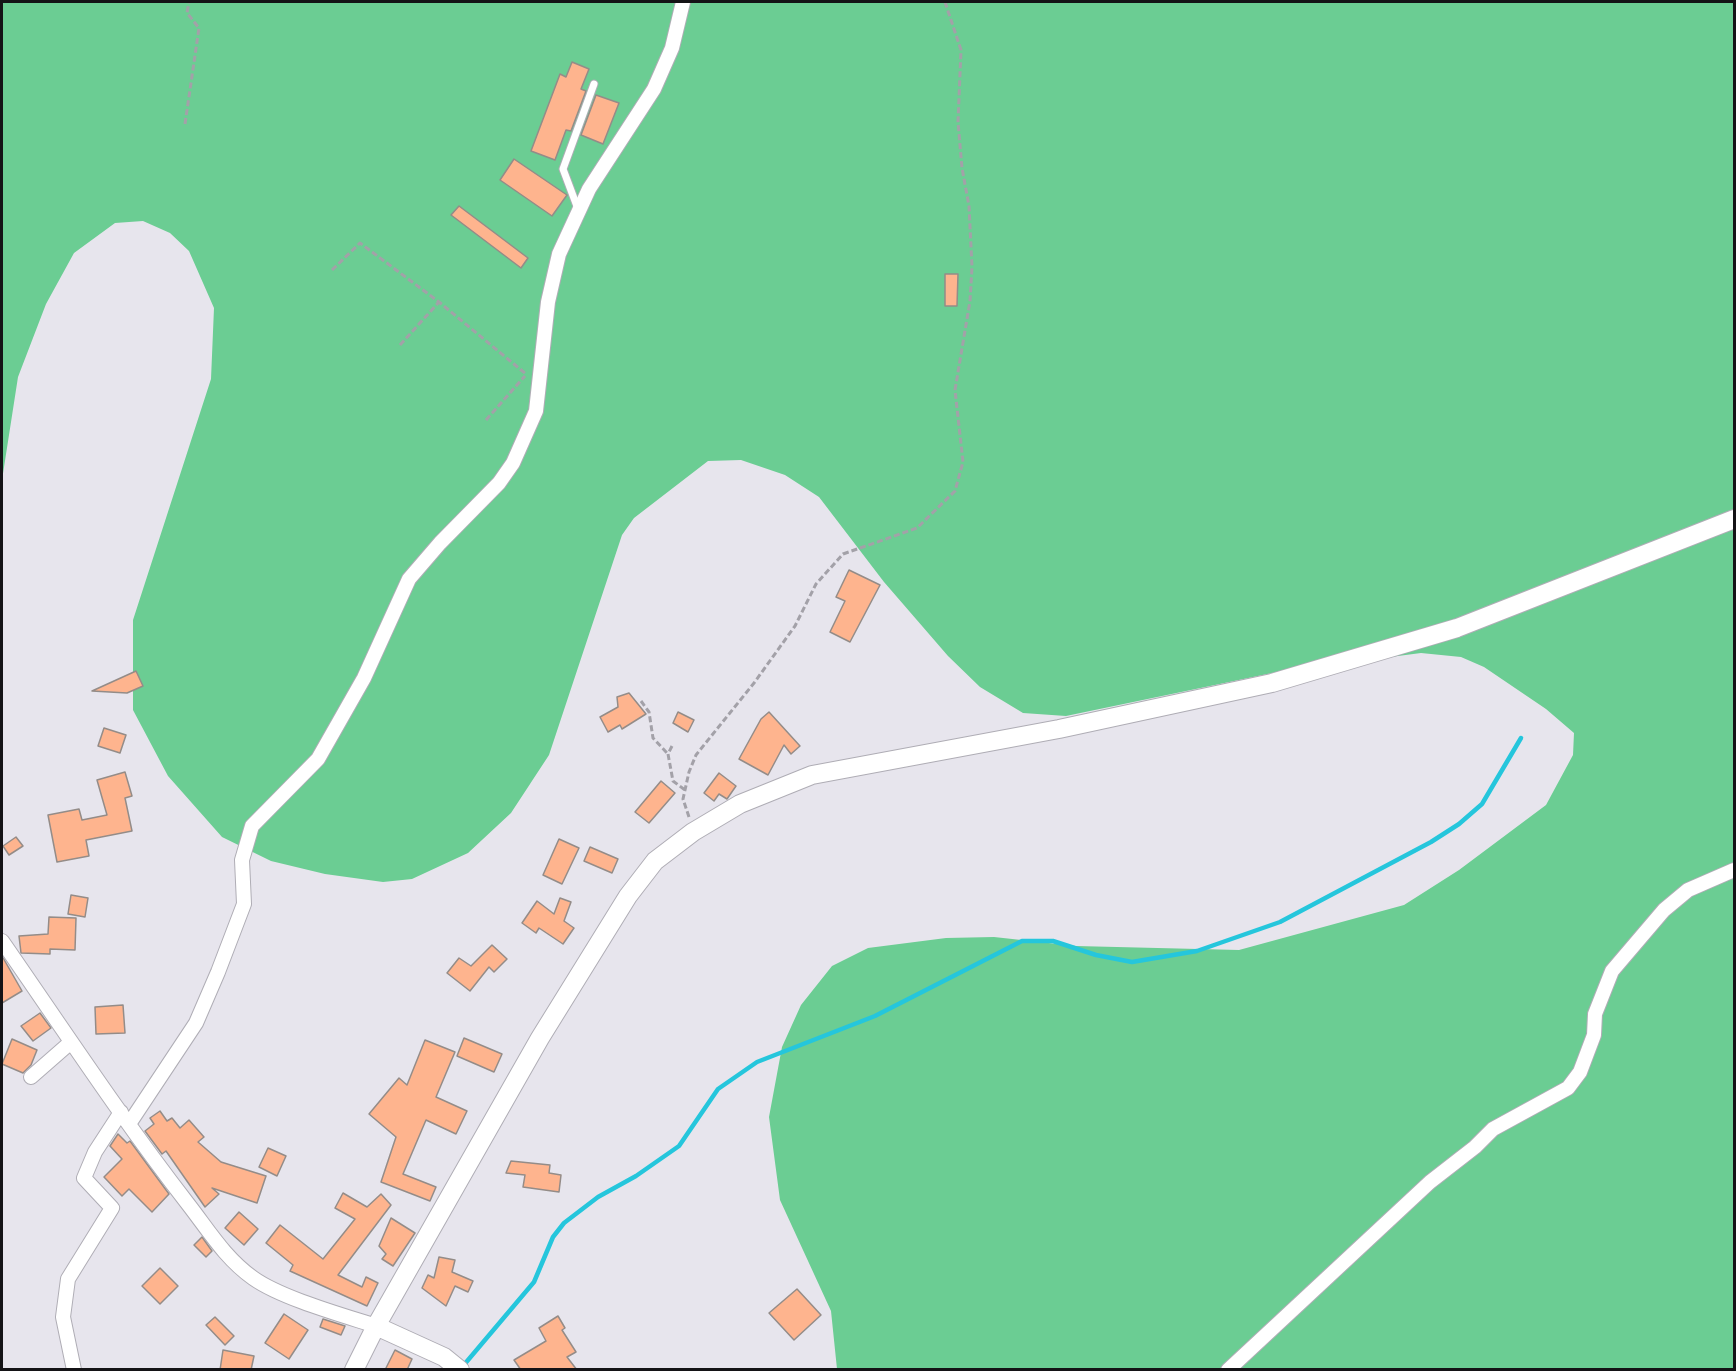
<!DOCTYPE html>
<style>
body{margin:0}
#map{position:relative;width:1736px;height:1371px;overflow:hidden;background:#e7e5ed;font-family:"Asap Condensed",sans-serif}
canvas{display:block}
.frame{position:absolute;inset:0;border:3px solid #141316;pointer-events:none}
</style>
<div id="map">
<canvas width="1736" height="1371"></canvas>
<div class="frame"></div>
</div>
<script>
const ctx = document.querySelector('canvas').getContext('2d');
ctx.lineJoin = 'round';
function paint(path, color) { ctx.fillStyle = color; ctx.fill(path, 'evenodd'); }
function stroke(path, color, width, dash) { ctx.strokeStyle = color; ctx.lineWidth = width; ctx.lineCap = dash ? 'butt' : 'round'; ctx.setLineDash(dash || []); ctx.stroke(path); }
paint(new Path2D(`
 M2,2h1732v1367h-897l-6,-58 -51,-111 -11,-83 13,-70 19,-42 31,-39 36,-18 78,-10 48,-1 82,9 163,4 165,-45 55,-35 87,-65 27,-50 1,-22 -28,-24 -62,-42 -23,-10 -40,-4 -139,18 -216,45 -43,-3 -43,-26 -32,-31 -64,-74 -65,-85 -34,-22 -44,-15 -33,1 -74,57 -12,17 -73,220 -38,58 -43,40 -56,26 -29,3 -58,-8 -54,-13 -49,-24 -54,-61 -35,-66v-90l78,-241 3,-71 -25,-57 -19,-18 -27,-12 -28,2 -41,30 -28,51 -28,73 -16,103z`), '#6bcd93');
stroke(new Path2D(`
 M463,1366l71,-84 19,-45 11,-14 34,-26 38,-21 43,-30 39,-57 39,-27 118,-46 147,-75h31l43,14 36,7 65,-11 83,-29 151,-80 28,-18 23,-20 39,-66`), '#25c6dc', 4.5);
const building = new Path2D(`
 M572,62l17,7 -8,20 5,2 -15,40 -5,-1 -11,30 -24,-9 29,-77 6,3z
 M596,95l23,8 -16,41 -22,-9z
 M514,159l53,36 -15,21 -52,-36z
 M459,206l69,52 -7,10 -70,-53z
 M945,274h13l-1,32h-12z
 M849,570l31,15 -30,57 -20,-10 15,-31 -9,-4z
 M136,671l7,15 -16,7 -35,-2z
 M629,693l17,21 -24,15 -2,-4 -12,7 -8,-15 18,-10 -1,-10z
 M678,712l16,8 -6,12 -15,-9z
 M769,712l31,34 -9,8 -7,-9 -16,30 -29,-16 22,-40z
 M104,728l22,7 -6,18 -22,-7z
 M125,772l7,24 -7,2 7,33 -46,9 3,16 -32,6 -9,-47 31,-6 3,11 25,-5 -10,-35z
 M719,773l17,13 -9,13 -8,-5 -5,7 -10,-8z
 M661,781l14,12 -26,30 -14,-11z
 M16,837l7,9 -14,9 -6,-9z
 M559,839l20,9 -17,36 -19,-9z
 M590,847l28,12 -6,14 -28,-12z
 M71,895l17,3 -3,19 -17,-3z
 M560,898l11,4 -7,19 10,7 -11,16 -24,-16 -3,5 -14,-10 15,-22 17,13z
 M49,917l27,1 -1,32 -25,-1v5l-29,-1 -2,-17 29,-2z
 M492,945l15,14 -13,13 -5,-5 -19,24 -23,-18 12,-15 12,8z
 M2,956l20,35 -20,12z
 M123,1005l2,28 -29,1 -1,-27z
 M40,1013l11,15 -18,13 -12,-15z
 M464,1038l38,16 -8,18 -37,-16z
 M12,1039l25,11 -6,15 -8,8 -21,-9z
 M425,1040l30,12 -19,45 31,14 -11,23 -30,-14 -23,54 33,13 -6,14 -49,-19 15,-45 -27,-23 30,-36 8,7z
 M160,1111l7,10 5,-3 8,10 9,-8 15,17 -6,5 23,20 45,14 -9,27 -45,-15 7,6 -14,13 -39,-56 -4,3 -17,-23 9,-7 -4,-6z
 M118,1134l9,9 3,-2 39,53 -17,18 -23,-23 -7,7 -18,-19 18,-18 -12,-13z
 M268,1148l18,8 -9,20 -18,-9z
 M511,1161l39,4 -1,8 12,2 -2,17 -36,-5 2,-12 -19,-2z
 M343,1193l24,14 14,-13 10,11 -53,70 24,12 4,-10 12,6 -11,23 -77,-35 3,-6 -27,-22 14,-18 43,34 32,-40 -20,-11z
 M239,1212l19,17 -14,16 -19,-17z
 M391,1218l24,15 -22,33 -11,-7 4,-5 -7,-8z
 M202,1237l10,14 -6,6 -12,-12z
 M439,1257l16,3 -3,12 21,9 -5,11 -13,-6 -9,20 -24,-18 6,-13 6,3z
 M160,1268l18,18 -18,18 -18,-18z
 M797,1289l24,26 -27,25 -25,-27z
 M284,1314l24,16 -19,29 -24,-16z
 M558,1316l7,12 -3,2 14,22 -9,5 10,13h-56l-7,-10 32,-19 -7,-13z
 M215,1317l19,19 -9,9 -19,-20z
 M323,1319l22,7 -4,9 -21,-8z
 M223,1350l31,6 -3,14h-31z
 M395,1350l17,9 -5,11h-22z`);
paint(building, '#feb48e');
stroke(building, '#948c88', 1.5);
const service = new Path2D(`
 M578,209l-15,-40 31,-85`);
const minor = new Path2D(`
 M2,941c61,88 120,178 186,263 21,27 37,54 65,74 28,20 89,37 123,48
 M31,1077l40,-35
 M129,1124l67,-101 22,-51 26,-68 -2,-44 10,-34 66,-67 46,-81 45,-99 31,-36 59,-60 14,-20 23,-52 12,-109 11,-48 30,-65 65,-100 18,-41 11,-46
 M74,1370l-11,-53 5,-38 44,-71 -28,-30 11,-26 26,-40
 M1228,1370l202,-188 45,-35 18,-18 75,-41 12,-16 14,-37 1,-21 17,-43 52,-61 24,-20 46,-20`);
const tertiary = new Path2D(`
 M376,1326l68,31 16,13
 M354,1370l22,-44 164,-288 88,-142 27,-35 38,-29 47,-28 72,-29 247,-46 213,-46 185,-55 277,-109`);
stroke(service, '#afadb5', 9);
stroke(minor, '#afadb5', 16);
stroke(tertiary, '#afadb5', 20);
stroke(new Path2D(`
 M185,124l14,-96 -12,-15 2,-11
 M332,270l28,-27 79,59 87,72
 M400,345l39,-43
 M486,420l39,-44
 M641,701l8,11 4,26 15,16
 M672,746l-4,8 5,27 12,9
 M689,817l-6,-18 6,-27 7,-17 58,-72 41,-57 21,-42 27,-30 74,-26 38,-37 8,-29 -8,-72 15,-89 2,-34 -3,-61 -7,-38 -4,-46 3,-72 -16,-48`), '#a3a1a8', 3, [6, 3]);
stroke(service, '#fff', 7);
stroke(minor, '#fff', 14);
stroke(tertiary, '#fff', 18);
</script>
